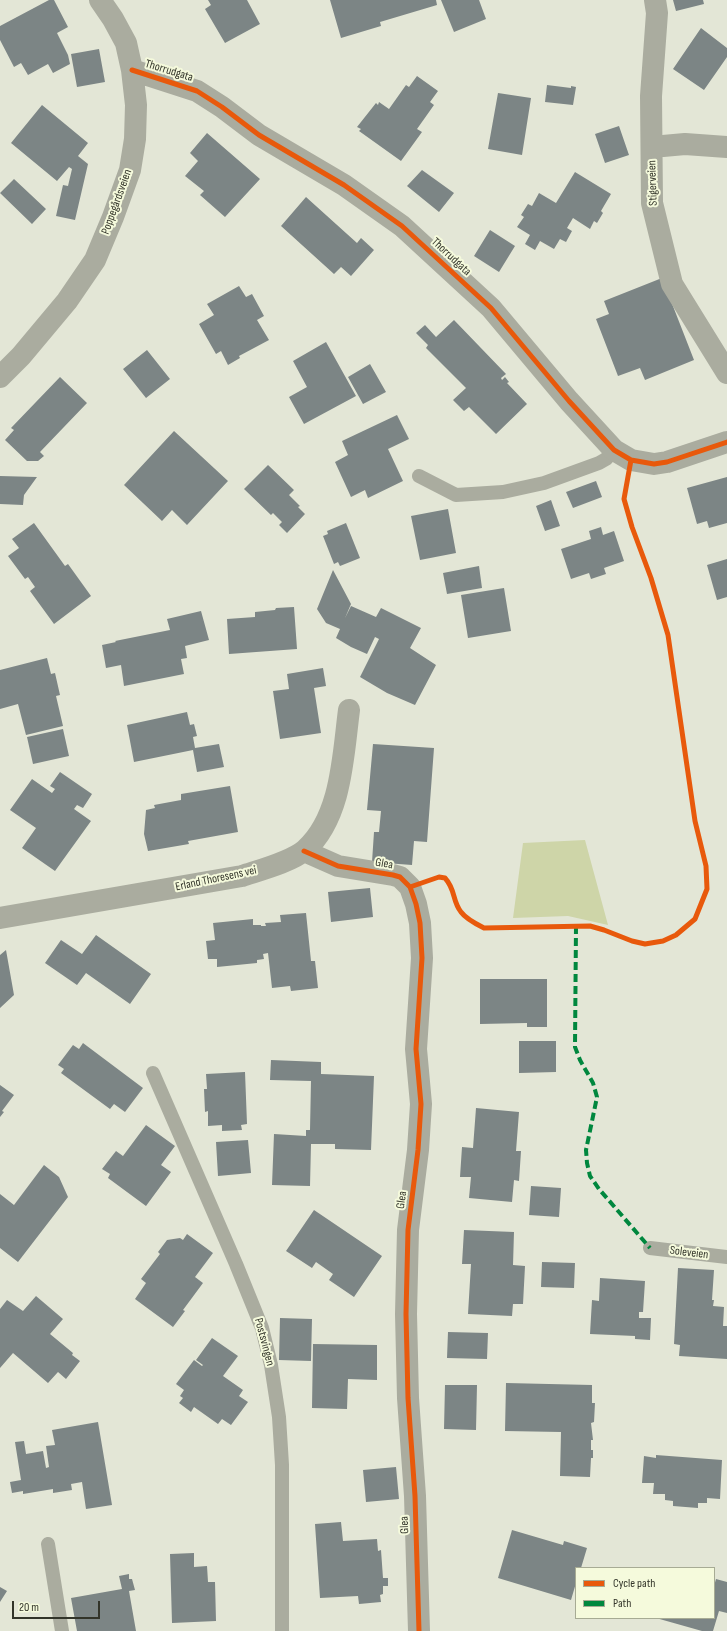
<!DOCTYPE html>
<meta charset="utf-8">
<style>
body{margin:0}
#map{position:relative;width:727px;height:1631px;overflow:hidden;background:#e3e6d6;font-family:"Sofia Sans Condensed",sans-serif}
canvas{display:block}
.legend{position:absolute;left:575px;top:1567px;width:140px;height:52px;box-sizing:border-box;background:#f5fadc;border:1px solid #a7ab94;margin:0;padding:5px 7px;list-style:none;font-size:12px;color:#323429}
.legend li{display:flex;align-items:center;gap:8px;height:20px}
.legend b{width:20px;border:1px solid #a7ab94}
.scale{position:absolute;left:12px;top:1601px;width:88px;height:18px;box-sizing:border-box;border:2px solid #323429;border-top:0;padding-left:5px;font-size:12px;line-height:14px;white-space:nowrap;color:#323429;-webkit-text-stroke:3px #f5fadc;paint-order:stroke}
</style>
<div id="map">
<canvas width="727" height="1631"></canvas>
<ul class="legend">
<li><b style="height:5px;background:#e8590c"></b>Cycle path</li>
<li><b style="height:5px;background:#00873e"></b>Path</li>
</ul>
<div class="scale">20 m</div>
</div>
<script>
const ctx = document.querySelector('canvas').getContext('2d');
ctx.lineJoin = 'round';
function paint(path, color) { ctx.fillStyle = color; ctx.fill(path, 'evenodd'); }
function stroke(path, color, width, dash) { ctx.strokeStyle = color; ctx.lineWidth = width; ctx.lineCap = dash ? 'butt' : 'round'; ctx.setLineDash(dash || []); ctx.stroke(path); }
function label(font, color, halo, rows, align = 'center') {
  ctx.font = font + ' "Sofia Sans Condensed",sans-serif'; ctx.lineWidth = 4; ctx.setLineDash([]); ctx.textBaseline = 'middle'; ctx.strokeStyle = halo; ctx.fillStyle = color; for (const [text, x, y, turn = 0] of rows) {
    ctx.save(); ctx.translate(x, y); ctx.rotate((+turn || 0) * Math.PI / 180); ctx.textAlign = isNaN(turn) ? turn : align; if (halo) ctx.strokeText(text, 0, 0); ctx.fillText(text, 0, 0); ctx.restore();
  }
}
paint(new Path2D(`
 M585,840l23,85 -40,-9 -55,2 10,-75z`), '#ced5a8');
paint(new Path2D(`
 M49,0h5l14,27 -11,6 11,22 2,9 -17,9 -5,-9 -20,11 -7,-12 -7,4 -14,-27v-14z
 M208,0h39l13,24 -35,19 -20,-34 6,-4z
 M330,0h106l1,5 -57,17 1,4 -40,12z
 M441,0h38l7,19 -32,13z
 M673,0h30l1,4 -28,7z
 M701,28l26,20v9l-23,33 -31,-21z
 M99,49l6,33 -28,5 -6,-33z
 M417,76l21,15 -8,11 4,3 -17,24 5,3 -21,29 -42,-30 2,-2 -4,-2 19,-24 2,2 1,-3 10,7 17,-24 3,2z
 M547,85l24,3v-2l5,1 -3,18 -28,-3z
 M498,93l33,5 -9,57 -34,-6z
 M42,105l46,38 -10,13 10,8 -13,56 -19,-4 7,-31 5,1 4,-17 -3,-2 -12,14 -46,-38z
 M619,126l10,29 -24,8 -10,-29z
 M207,133l53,46 -35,38 -25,-22 4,-4 -19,-15 13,-15 -8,-8z
 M422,170l32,23 -15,19 -32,-26z
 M575,172l36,22 -10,17 2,2 -6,10 -3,-2 -4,8 -17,-11 -6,10 5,3 -6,11 -6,-3 -6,10 -14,-8 -5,9 -10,-6 5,-9 -13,-8 7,-10 -3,-2 7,-11 4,2 7,-13 17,10z
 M14,179l32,30 -14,15 -32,-31z
 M306,197l51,46 4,-5 13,12 -23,26 -10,-9 -7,7 -53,-48z
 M490,230l25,16 -16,26 -25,-16z
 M662,278l32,82 -49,20 -5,-12 -22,8 -22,-57 13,-5 -5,-13z
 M239,286l7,11 6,-3 12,22 -7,4 12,20 -30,16 1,2 -12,7 -7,-14 -5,3 -17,-30 15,-9 -7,-11z
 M454,320l52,54 -5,4 1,2 3,-3 4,5 -2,1 20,21 -31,30 -27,-27 -5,4 -11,-11 13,-12 -40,-40 2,-3 -12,-12 9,-8 11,12z
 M326,342l30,54 -52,28 -15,-27 18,-10 -14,-26z
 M147,350l23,29 -24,19 -23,-29z
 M370,364l16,28 -23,12 -15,-27z
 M60,377l27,26 -47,49 4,4 -6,5h-11l-22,-21 9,-10 -3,-2z
 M397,415l12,24 -21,10 15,32 -35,17 -3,-8 -14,7 -16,-35 13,-7 -6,-14z
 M174,431l54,50 -41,44 -15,-15 -10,11 -38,-36z
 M268,465l26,25 -5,5 11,11 -2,1 7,7 -18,19 -8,-8 3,-3 -9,-9 -2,2 -27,-26z
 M0,476l37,1 -13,18 -1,10 -23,-1z
 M727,477v46l-18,5 -2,-7 -10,3 -10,-36z
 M596,481l6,16 -29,11 -7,-16z
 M551,500l9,26 -15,5 -9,-25z
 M448,509l8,44 -36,7 -9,-44z
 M34,523l31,43 3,-2 23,32 -37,28 -24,-33 5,-4 -7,-10 -3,2 -17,-23 11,-8 -7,-9z
 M346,523l14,35 -20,8 -2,-4 -4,2 -11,-28 5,-2 -1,-3z
 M601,527l2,8 11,-4 10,30 -20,7 2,6 -15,5 -2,-6 -18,6 -10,-30 30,-10 -2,-8z
 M727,559v38l-10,3 -10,-35z
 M479,566l3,22 -35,6 -4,-21z
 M333,570l18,34 -6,14 6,-12 25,11 5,-9 40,20 -11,20 26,17 -21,40 -28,-12 -27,-16 19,-38 -4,-2 -8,17 -16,-7 -15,-9 4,-9 -14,-6 -9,-14z
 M504,588l7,43 -43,7 -7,-43z
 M294,607l3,42 -68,5 -2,-35 28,-2v-5l20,-2 1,-2z
 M201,611l8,29 -24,6 2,12 -6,1 3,15 -60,12 -3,-21 -15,3 -4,-23 14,-3 -1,-1 55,-11 -3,-11z
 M47,658l4,16 4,-1 5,22 -4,1 7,30 -37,9 -8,-31 -18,5v-39z
 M323,668l3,18 -12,2 7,45 -41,6 -7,-48 16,-2 -2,-15z
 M187,712l3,13 4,-1 3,12 -4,1 2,11 24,-4 5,23 -27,5 -4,-22 -59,12 -7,-37z
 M63,729l6,27 -36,8 -6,-27z
 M373,744l61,4 -7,94 -13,-1 -2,24 -40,-3 2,-30h5l2,-21 -14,-1z
 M60,772l32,22 -9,14 -6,-3 -3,4 17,12 -36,50 -33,-23 14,-20 -26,-18 22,-31 20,14 3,-4 -5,-3z
 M230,786l8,46 -50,9 1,3 -41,7 -4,-17 2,-24 9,-2 -1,-3 27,-5v-6z
 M370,888l3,29 -42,5 -3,-30z
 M306,913l5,48h4l3,27 -27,3 -1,-5 -18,2 -4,-35 -5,1 1,5 -7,1v3l-40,4v-8h-9l-2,-18 9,-1 -2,-17 40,-4v6h8v1h5l-1,-3 16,-1 -1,-7z
 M96,935l55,39 -21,30 -44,-31 -9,12 -32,-22 16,-23 21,14z
 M6,950l8,45 -14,13v-53z
 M480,979h67v48h-20v-4l-47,1z
 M519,1041h37v31l-37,1z
 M83,1043l60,45 -18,24 -11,-8 -4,5 -49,-36 3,-4 -6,-4 15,-20 6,4z
 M271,1060l50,2v12l53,2 -3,74 -36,-1v-5h-24l-1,42 -38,-1 2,-51 32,2v-6h4l1,-49 -41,-1z
 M245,1072l2,52 -6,1 1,5 -20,1v-6l-14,1v-15l-3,1 -1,-23h3l-1,-15z
 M0,1085l14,10 -12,16 2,1 -4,5z
 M476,1108l43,4 -3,39h5l-2,30 -5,-1 -2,22 -43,-4 2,-21h-11l2,-30 11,1z
 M146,1125l29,21 -14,19 10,7 -25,34 -38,-28 2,-4 -8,-5 14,-18 7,5z
 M248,1140l3,33 -33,3 -2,-34z
 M44,1165l15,12 9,20 -50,65 -18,-14v-54l14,11z
 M531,1186l30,2 -2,29 -30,-2z
 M314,1210l68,46 -28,41 -25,-17 4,-6 -17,-12 -4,6 -26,-17z
 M464,1230l50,2 -1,33 12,1 -2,38h-10l-1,12 -44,-2 3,-50h-9z
 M187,1234l26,19 -18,24 8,6 -20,27 2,1 -12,16 -38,-28 11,-16 -5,-4 19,-25 -2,-2 9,-12 13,-2 3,2z
 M542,1262l33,1 -1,25 -33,-1z
 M678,1268l36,2 -2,30h2l-1,6 11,1 -1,19h4v33l-48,-3 1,-11 -6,-1z
 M600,1278l45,3 -2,31h-4v6h12l-1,22 -15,-1v-3l-45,-2 2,-34 7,1z
 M36,1296l27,23 -13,15 23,19 -1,2 8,6 -14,18 -8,-7 -10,11 -35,-30 -13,15v-59l7,-9 16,11z
 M280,1318l32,1 -1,42 -32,-1z
 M448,1332l40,1 -1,26 -40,-1z
 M212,1338l26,18 -15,20 20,14 -4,6 9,6 -17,23 -9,-6 -4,5 -24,-17 -3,5 -12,-9 4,-5 -3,-2 4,-6 -8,-6 18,-24 8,6 1,-1 -7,-5z
 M313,1344l64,1v35l-29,-1 -1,30 -35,-1z
 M506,1383l86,2v18h3l-1,19 -3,1 2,17h-2v10h2v8h-2l-1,19 -30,-1 1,-44 -56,-1z
 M445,1385h32l-1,45 -32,-1z
 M98,1422l14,83 -26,4 -4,-27 -11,2 1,6 -19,3v-4l-30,5v-3l-11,2 -2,-11 11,-2 -6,-38 9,-1 2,13 17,-3 3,17 3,-1 -3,-21 9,-1 -3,-15z
 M656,1455l66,5 -2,39 -13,-1v5h-9v5l-25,-2v-5l-8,-1v-6h-12l1,-11h-12l2,-27 12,2z
 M396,1467l3,32 -33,3 -3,-32z
 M341,1522l2,19 34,-2 1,12 3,-1 2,28h5v8h-5v8l-3,1 1,7 -22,2 -1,-8 -38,2 -5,-74z
 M512,1530l51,15 1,-4 23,7 -6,20h-5v15l-5,17 -73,-22z
 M194,1553v14l13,-1 1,16h7l1,39 -44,2 -2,-69z
 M129,1574v5h3l3,11 -6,1 7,40h-59l-6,-33 51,-9 -3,-13z
 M716,1579l11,3v31l-8,-2 -6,20h-11l-46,-13h58v-32z
 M0,1587l7,4 -7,11z`), '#7c8585');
stroke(new Path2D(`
 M419,476l37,19 47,-3 41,-9 55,-20 7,-4 8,-9
 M153,1073l83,191 26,64 9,37 8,52 3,48v166
 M650,1248l77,9
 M48,1544l14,87`), '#aaac9f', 14);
stroke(new Path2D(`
 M655,0l2,13 -6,83 1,107 20,81 55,89
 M132,70l65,21 25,16 37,28 85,50 58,41 89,82 78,93 45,49 17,10 23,4 13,-2 60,-20
 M652,147l33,-3 42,3
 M0,377l21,-21 46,-55 28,-41 18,-43 17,-47 5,-31 1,-34 -4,-35 -6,-27 -13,-24 -13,-19
 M304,851l34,15 55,9 7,2 10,10 6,17 4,19 2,35 -6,91 5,55 -3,46 -10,80 -2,84 2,84 7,98 4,135
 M0,918l242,-42c18,-6 49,-14 63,-26 37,-33 38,-95 44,-140`), '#aaac9f', 22);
stroke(new Path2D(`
 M576,926l-1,121 5,13 13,23 4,14 -11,53 1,13 3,13 9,13 51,59`), '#00873e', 4, [8, 4]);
stroke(new Path2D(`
 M132,70l65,21 25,16 37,28 85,50 58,41 89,82 78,93 45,49 17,10 23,4 13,-2 60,-20
 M304,851l34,15 55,9 7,2 10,10 6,17 4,19 2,35 -6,91 5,55 -3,46 -10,80 -2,84 2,84 7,98 4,135
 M410,887l29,-10 6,1c11,12 7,23 16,34 5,7 15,12 23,16l106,-2 14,4 28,11 13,3 18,-3 13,-6 19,-16 12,-30 -1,-23 -11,-45 -27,-186 -17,-57 -19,-51 -8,-28 7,-39`), '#e8590c', 5);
label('12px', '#323429', '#f5fadc', [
 ["Thorrudgata",169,71,17],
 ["Stigerveien",653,183,-92],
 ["Poppegårdsveien",117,202,-70],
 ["Thorrudgata",451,257,43],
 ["Glea",384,864,10],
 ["Erland Thoresens vei",216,879,-12],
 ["Glea",402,1200,-82],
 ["Soleveien",689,1253,7],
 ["Postsvingen",264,1342,75],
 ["Glea",405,1525,-92]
]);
</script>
